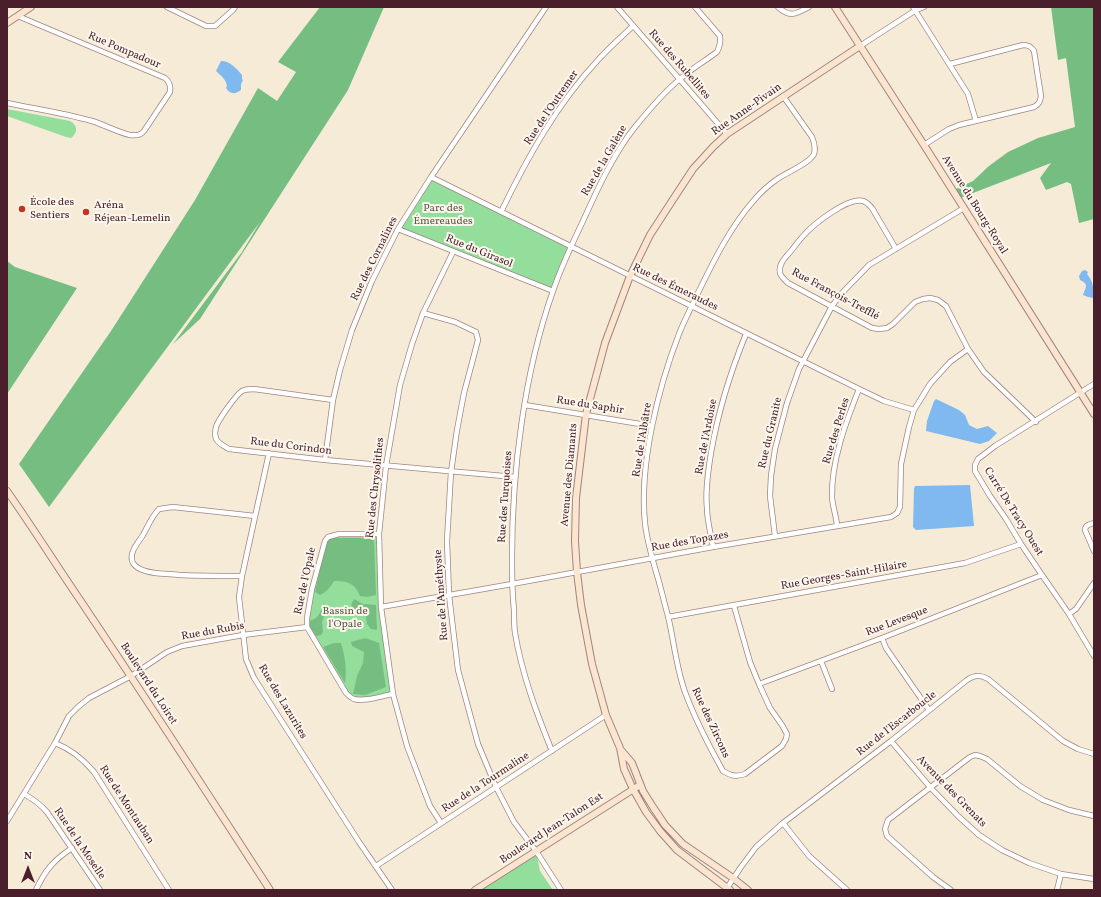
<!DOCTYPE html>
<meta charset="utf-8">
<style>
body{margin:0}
#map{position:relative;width:1101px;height:897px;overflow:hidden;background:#f6ebd7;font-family:Vollkorn,serif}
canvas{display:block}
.frame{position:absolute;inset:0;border:8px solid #4a1f2b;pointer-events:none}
.north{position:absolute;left:8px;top:849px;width:40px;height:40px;-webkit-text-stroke:3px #fbf7ec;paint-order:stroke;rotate:0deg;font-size:11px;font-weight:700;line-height:16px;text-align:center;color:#4a1f2b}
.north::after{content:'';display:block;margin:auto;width:14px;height:18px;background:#4a1f2b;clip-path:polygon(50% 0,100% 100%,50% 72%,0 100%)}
</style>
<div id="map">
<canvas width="1101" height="897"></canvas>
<div class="frame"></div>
<div class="north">N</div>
</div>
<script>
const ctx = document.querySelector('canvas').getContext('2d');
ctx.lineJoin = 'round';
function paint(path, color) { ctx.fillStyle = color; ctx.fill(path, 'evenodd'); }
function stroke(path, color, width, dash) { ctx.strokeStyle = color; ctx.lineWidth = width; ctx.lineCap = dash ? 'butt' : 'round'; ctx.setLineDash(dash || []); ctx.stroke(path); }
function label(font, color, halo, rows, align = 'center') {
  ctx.font = font + ' Vollkorn,serif'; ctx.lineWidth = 4; ctx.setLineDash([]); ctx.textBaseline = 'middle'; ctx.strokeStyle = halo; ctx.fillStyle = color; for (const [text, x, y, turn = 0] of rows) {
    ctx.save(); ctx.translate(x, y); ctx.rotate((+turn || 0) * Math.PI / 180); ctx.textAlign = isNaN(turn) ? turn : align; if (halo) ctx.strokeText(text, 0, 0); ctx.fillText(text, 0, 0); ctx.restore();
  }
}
paint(new Path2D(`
 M7,109l63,12c8,4 8,12 1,17l-5,-1 -59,-21z
 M431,177l140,70 -18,44 -155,-62z
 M379,534l2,73 12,87 -40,5 -7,-6 -39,-66v-9l18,-77 8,-6z
 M536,851l4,20 13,19h-77z`), '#93de9a');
paint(new Path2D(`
 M320,7h64l-36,83 -148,229 -27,25 69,-92 18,-30 -211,285 -30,-43 92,-133 84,-131 63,-112 19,13 19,-29 -18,-10z
 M1051,7h43v212l-15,4 -8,-39 -4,-2 -21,8 -6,-12 11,-15 -91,35 -4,-9 17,-8 16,-15 19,-14 30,-14 37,-11 -9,-69 -8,2z
 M7,261l8,6 62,21 -70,106z
 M331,538h38l5,3 2,54 -9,2 -7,-1c-5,-13 -13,-15 -26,-15 -3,6 -9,12 -14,14l-5,-3 11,-49z
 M354,599l9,5 13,1 1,25 -6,-1 -4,-5 -2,-13h-10l-4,-6z
 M323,607l2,6 -3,9 1,10 -2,3 -5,1 -7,-11v-4c9,-2 10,-7 14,-14z
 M365,638l14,5 7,44 -21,8 -12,-1 4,-18 6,-13 1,-11 -12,-6 -1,-4z
 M334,643h7c4,13 6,26 4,40l-22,-36z`), '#76bd82');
paint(new Path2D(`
 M221,61c9,0 16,8 21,14v4l1,1 -2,4v6c-5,4 -11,5 -15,-2l1,-2c-1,-7 -6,-10 -11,-15z
 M1085,270l3,2 -1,2c6,7 7,15 7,24l-6,-1 -5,-2c3,-8 6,-11 -3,-15l-1,-4 3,-5z
 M936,399l23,11 6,5 4,10 8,4 11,-3 9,7 -8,8 -9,3 -54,-13 1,-10 7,-20z
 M970,485l4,41 -58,4 -3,-3 1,-38 1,-3z`), '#80b8f0');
const street = new Path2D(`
 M167,7l39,19h9l18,-16 2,-3
 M617,7l110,127
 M778,7c12,11 18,7 31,0
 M913,7l55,87 8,27
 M860,46l56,-36 8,-3
 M7,103c29,6 57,10 85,18 13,4 25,11 38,14 6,1 11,0 14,-4l26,-39c1,-6 0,-10 -5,-14l-133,-56 -14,-6
 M924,145l25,-16 10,-4 75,-18c5,-3 6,-5 7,-11l-7,-45c-3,-5 -6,-6 -11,-6l-73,19
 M431,177l428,212 25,12 30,9
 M501,212c26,-54 56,-108 97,-152 11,-12 23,-23 35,-34
 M398,229l155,62
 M896,249l-24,-41c-3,-3 -5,-6 -9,-7 -15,-4 -49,23 -58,33 -5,5 -10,12 -14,17 -5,6 -13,13 -11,22 1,4 5,7 8,10l84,45 7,1 8,-1 6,-4 22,-22 8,-3 7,-1 8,2 8,6 22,43 16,23 52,50
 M423,313l32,9 21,10 2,8 -14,53 -7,37 -6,42 -4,69 2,54 9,75 20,74 18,43 18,35 22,29 25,39
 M1094,384l-99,62 -17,13 -3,6v6l15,25 16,23 15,25 21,31 27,39 25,42
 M333,400l-79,-11c-4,0 -8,0 -12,2 -6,4 -24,29 -26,36 -1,3 -1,9 0,12 3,5 8,7 13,10l96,11 190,17
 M525,405l127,21
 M269,453l-27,123 -3,21 7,62 8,19 105,164 33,48
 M325,460l8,-60 7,-30 12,-40 20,-49 26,-52 33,-52 115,-170
 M1094,523c-4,1 -9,2 -9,7l9,21
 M837,525c-1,-9 -4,-18 -5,-27 -1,-37 14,-76 27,-109
 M379,534h-40l-11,3 -3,4 -13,48 -5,29v9l39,66c2,2 5,5 8,6 12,3 27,-3 39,-5
 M775,536l-5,-40 1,-20 4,-27 12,-46 12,-34 33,-63 9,-12 28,-29 95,-57
 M713,547c-2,-13 -6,-26 -6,-39 -2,-18 1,-37 4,-55 7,-41 19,-80 35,-119
 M242,576c-21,0 -42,0 -62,-1 -8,-1 -17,-1 -25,-2 -7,-1 -18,-3 -22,-10 -5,-10 5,-20 10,-28 5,-9 9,-19 16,-26l14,-2 82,9
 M734,606l16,56 9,22 11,24 12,17 5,9 -1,5 -4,7 -37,28c-9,3 -14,2 -22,-3 -14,-25 -28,-52 -38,-79 -9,-25 -11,-51 -17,-76 -4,-14 -7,-28 -11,-41 -5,-17 -10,-34 -12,-52 -6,-58 13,-135 34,-189 5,-13 12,-26 18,-39 16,-33 33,-68 58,-96 6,-7 14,-14 21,-19 9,-7 33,-16 38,-26 2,-6 0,-12 -2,-17l-29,-41
 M381,607l131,-23 201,-37 178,-30 6,-4 3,-6 1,-43 8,-37 5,-17 16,-26 20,-22 18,-13
 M1069,614l7,-5 18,-26
 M668,617l297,-54 56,-19
 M882,638l4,10 43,62
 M821,661l11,28
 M759,684l123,-46 160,-63
 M891,741l39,46 28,29 21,19 23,15 27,13 32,11 33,5
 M55,743c16,6 28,16 39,29l75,118
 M552,751c-16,-39 -30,-77 -37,-118 -1,-7 -1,-15 -1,-23 -2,-18 -2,-35 -2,-53 0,-86 12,-184 41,-266 8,-24 19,-47 30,-70 14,-31 31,-68 52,-94 13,-16 29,-35 45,-48 11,-10 25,-18 37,-27 3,-6 4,-10 3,-16l-25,-29
 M24,794c9,5 16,10 23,18l53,78
 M7,821l48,-78 14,-27 9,-9 11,-9 42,-22 36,-24 15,-6 61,-11 64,-8
 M441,823l-11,-17 -23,-60 -14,-52 -12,-87 -2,-73 7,-68 14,-81 12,-41 11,-31 30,-61
 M783,823l26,33 38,34
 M376,866l230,-151
 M727,888l14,-21 15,-20 27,-24 108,-82 76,-61c7,-5 13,-6 21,-1l75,62 15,8 16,5
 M36,890c9,-20 18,-30 36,-42
 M951,890l-18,-13 -46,-41 -2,-7 3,-9 82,-63 5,-2 5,1 7,3 33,27 23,14 26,10 25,6
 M1057,890l4,-16`);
const secondary = new Path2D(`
 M835,7l89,138 170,269
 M7,23l24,-16
 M7,491c24,34 46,69 69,103 66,98 130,197 194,296
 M621,750l11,13 11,28 10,16 12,18 18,19 50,34 15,12
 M475,890l165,-105
 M730,890l-53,-40 -17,-19 -14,-19 -13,-23 -9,-20 -4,-21 -14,-33 -14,-51 -11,-59 -4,-33 -2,-31 1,-43 10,-84 19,-71 25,-67 20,-41 22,-34 21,-32 20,-22 14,-13 133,-88`);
stroke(street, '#a08581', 6);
stroke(secondary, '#a08581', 8);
stroke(street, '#fff', 4.5);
stroke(secondary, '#fbe5cf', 6);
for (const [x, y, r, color] of [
 [22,209,4,"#c8321e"],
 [86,212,4,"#c8321e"]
]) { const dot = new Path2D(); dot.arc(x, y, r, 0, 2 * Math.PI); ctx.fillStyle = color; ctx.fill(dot); stroke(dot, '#fbf7ec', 1.5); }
label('11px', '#4a1f2b', '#fbf7ec', [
 ["Rue Pompadour",124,51,23],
 ["Rue des Rubellites",679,65,49],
 ["Rue de l'Outremer",552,108,-56],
 ["Rue Anne-Pivain",747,110,-35],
 ["Rue de la Galène",605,161,-60],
 ["Avenue du Bourg-Royal",974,205,58],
 ["Rue du Girasol",479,252,22],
 ["Rue des Cornalines",375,259,-64],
 ["Rue des Émeraudes",675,288,26],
 ["Rue François-Trefflé",835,295,28],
 ["Rue du Saphir",590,406,9],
 ["Rue des Perles",837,431,-73],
 ["Rue du Granite",771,433,-77],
 ["Rue de l'Ardoise",707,437,-79],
 ["Rue de l'Albâtre",643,440,-81],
 ["Rue du Corindon",291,447,7],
 ["Avenue des Diamants",570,475,-85],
 ["Rue des Chrysolithes",376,488,-84],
 ["Rue des Turquoises",506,497,-86],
 ["Carré De Tracy Ouest",1013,512,58],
 ["Rue des Topazes",690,542,-10],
 ["Rue Georges-Saint-Hilaire",844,576,-10],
 ["Rue de l'Opale",306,581,-78],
 ["Rue de l'Améthyste",442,595,-94],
 ["Rue Levesque",897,622,-21],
 ["Rue du Rubis",213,632,-10],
 ["Boulevard du Loiret",148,684,57],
 ["Rue des Lazurites",282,702,59],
 ["Rue des Zircons",710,723,65],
 ["Rue de l'Escarboucle",897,724,-38],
 ["Rue de la Tourmaline",486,783,-33],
 ["Avenue des Grenats",951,792,46],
 ["Rue de Montauban",126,805,57],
 ["Boulevard Jean-Talon Est",552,829,-33],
 ["Rue de la Moselle",79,844,56]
]);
label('11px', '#4a1f2b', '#fbf7ec', [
 ["École des",30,203],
 ["Sentiers",30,216],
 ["Aréna",94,206],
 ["Réjean‑Lemelin",94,219]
], 'left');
label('11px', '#60584c', '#fbf7ec', [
 ["Parc des",443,209],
 ["Émereaudes",443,222],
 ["Bassin de",345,612],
 ["l'Opale",345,625]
]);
</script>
